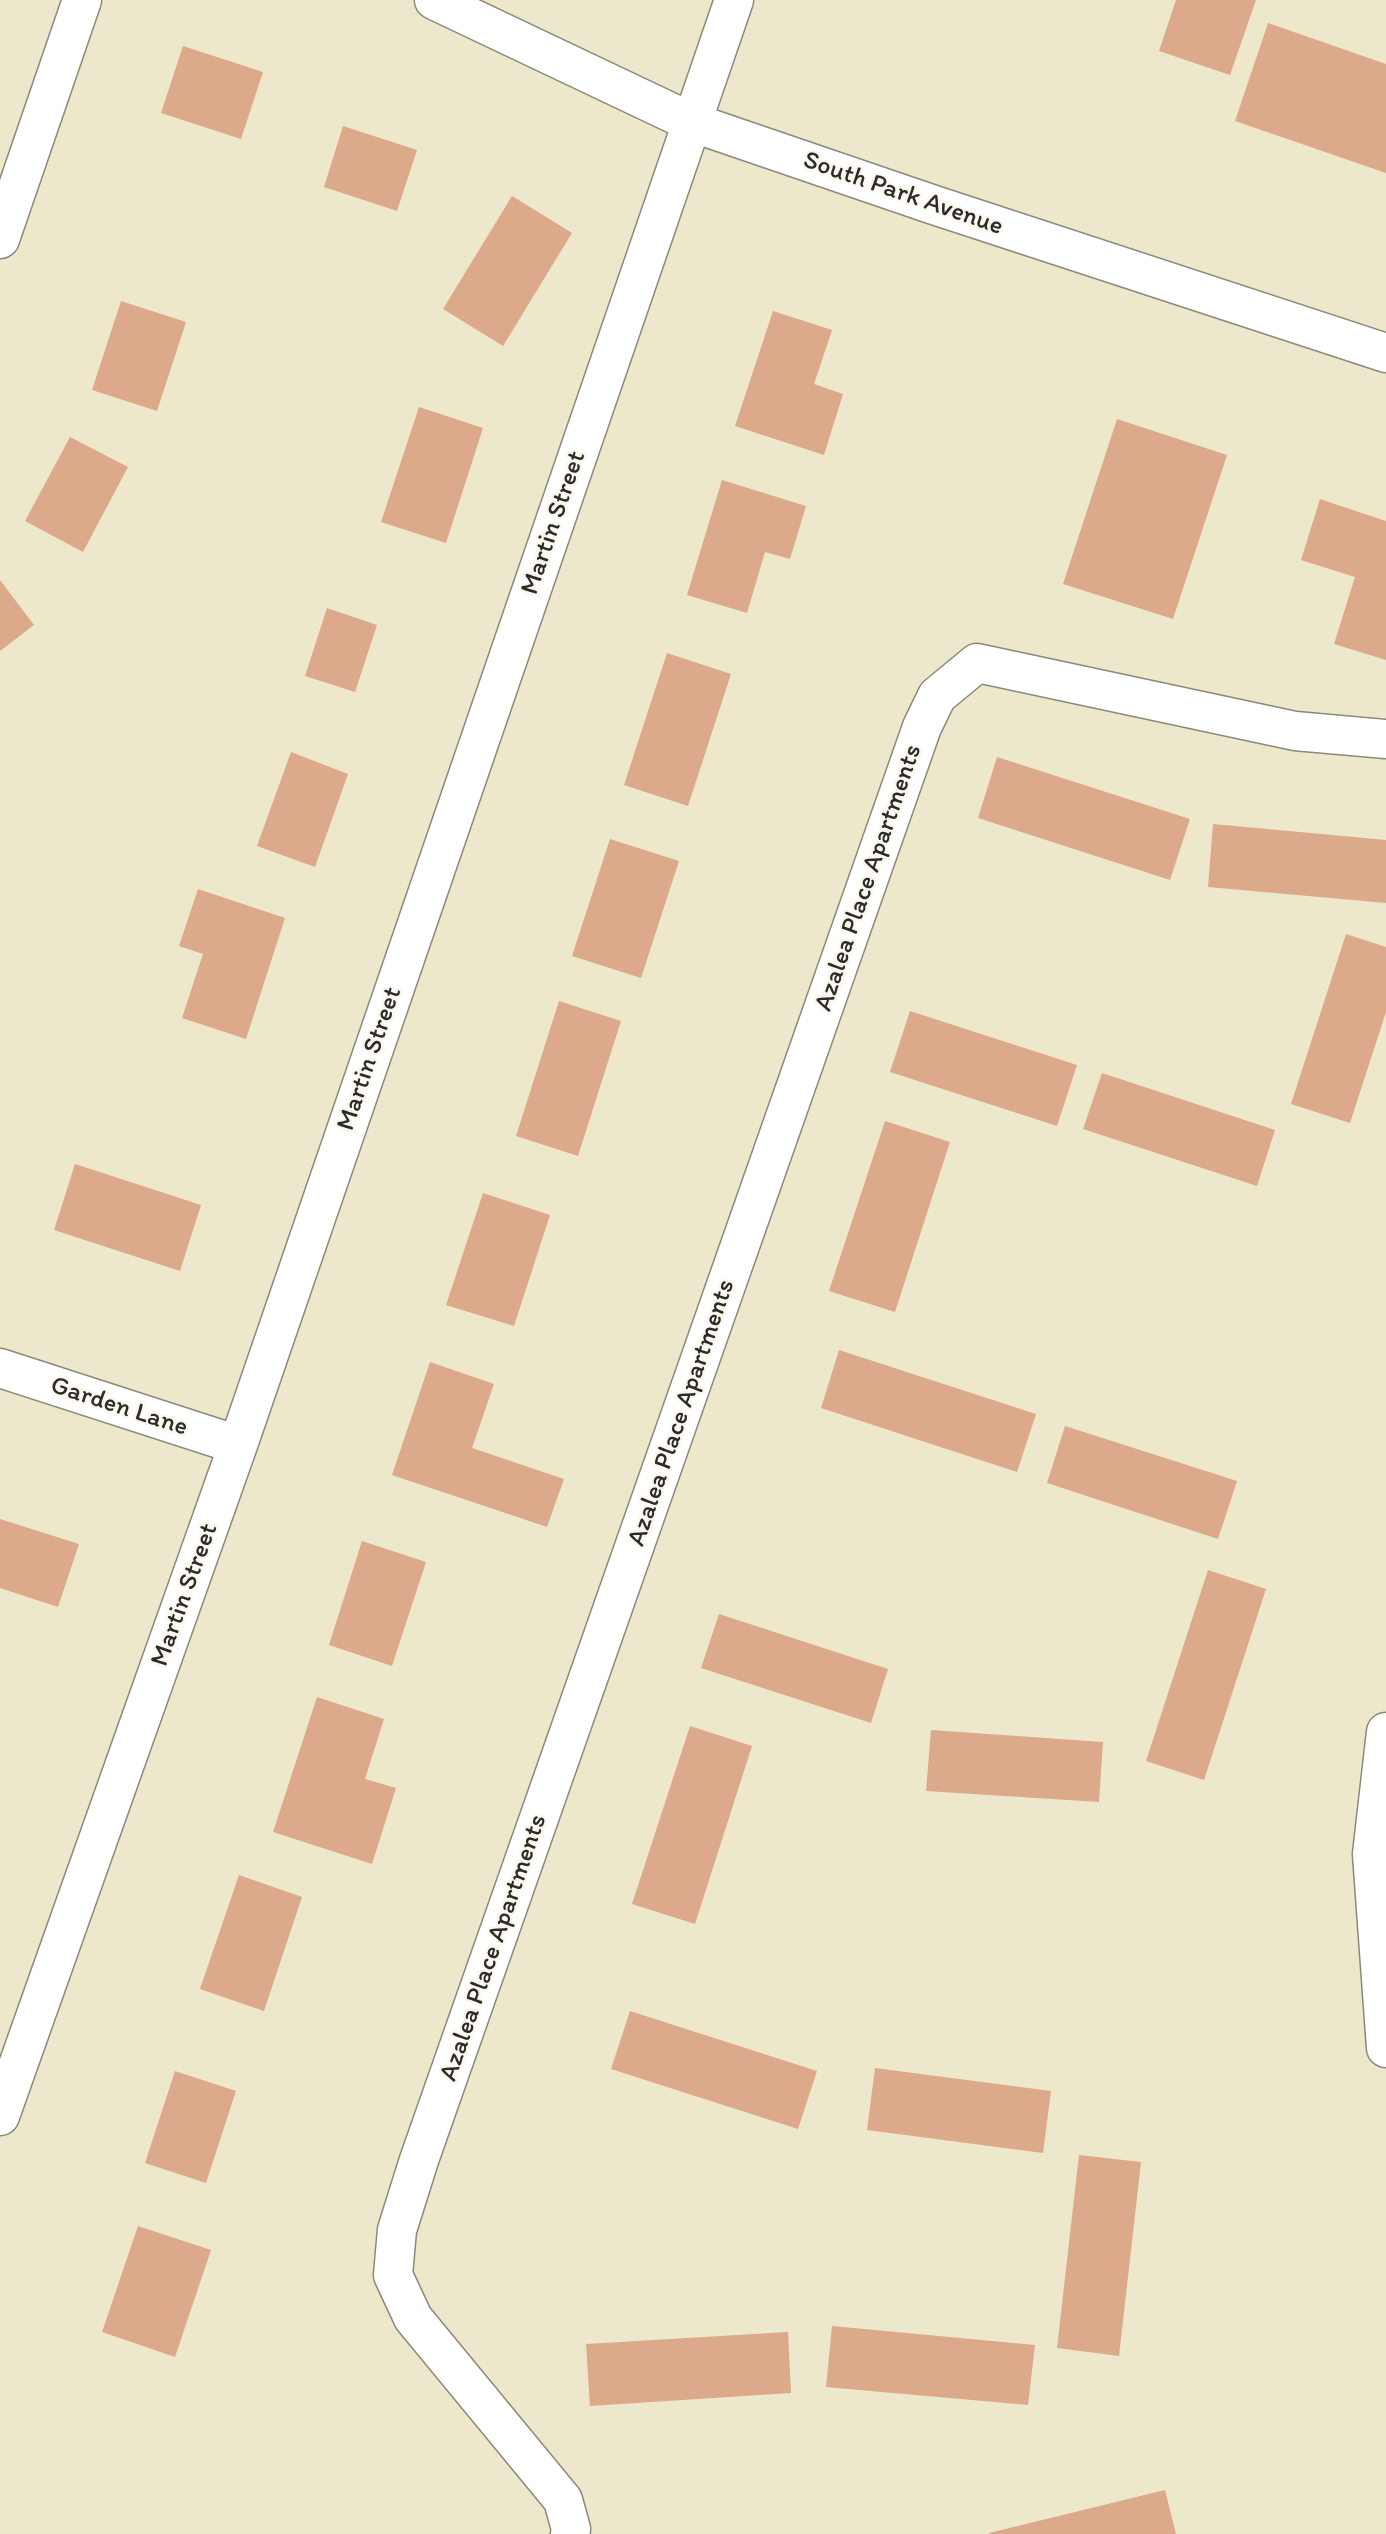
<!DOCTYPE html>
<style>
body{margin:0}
canvas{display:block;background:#ede7cb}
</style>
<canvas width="1386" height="2534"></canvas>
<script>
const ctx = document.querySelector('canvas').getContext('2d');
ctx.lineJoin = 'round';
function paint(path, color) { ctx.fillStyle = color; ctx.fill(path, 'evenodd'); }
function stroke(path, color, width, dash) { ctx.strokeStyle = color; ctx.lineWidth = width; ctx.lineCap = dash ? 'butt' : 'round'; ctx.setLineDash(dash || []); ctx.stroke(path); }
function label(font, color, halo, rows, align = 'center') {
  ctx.font = font + ' Itim,sans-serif'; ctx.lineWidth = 5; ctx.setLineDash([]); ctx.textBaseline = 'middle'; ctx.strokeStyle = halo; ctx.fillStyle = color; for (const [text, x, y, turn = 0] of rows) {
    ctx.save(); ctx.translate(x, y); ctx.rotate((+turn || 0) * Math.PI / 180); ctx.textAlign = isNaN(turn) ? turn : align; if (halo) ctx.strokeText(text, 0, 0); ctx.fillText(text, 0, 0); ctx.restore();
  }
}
paint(new Path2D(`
 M1176,0h80l-26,75 -71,-24z
 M1268,23l118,41v109l-151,-52z
 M183,46l80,26 -22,67 -80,-26z
 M343,126l74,24 -20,61 -73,-24z
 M512,196l60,37 -69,113 -60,-37z
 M121,301l65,21 -29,89 -65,-21z
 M773,311l59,19 -18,54 29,10 -19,61 -89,-29z
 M419,407l64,21 -37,115 -65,-21z
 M1117,419l110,36 -54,164 -110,-35z
 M70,437l58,30 -45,85 -58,-31z
 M722,480l84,26 -16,53 -25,-7 -18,61 -60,-18z
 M1320,499l66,22v139l-52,-16 21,-67 -54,-17z
 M0,580l34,45 -34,26z
 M327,608l50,17 -22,67 -50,-16z
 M667,653l64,21 -43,132 -64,-21z
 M291,752l57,22 -33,93 -58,-21z
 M997,757l193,62 -20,61 -192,-62z
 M1213,824l173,16v63l-178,-16z
 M610,839l69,22 -38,117 -69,-22z
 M198,889l87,29 -39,121 -64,-21 21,-64 -24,-8z
 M1346,934l40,13v65l-36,111 -59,-19z
 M559,1001l62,20 -43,135 -62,-20z
 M910,1011l167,54 -20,61 -167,-54z
 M1102,1073l173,57 -18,56 -174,-57z
 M885,1121l65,21 -55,170 -66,-21z
 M75,1164l126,41 -21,66 -126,-41z
 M483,1193l67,22 -36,111 -68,-21z
 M839,1350l197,64 -19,58 -196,-64z
 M430,1362l64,22 -22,64 92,31 -17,48 -155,-52z
 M1065,1426l172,55 -19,58 -171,-56z
 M0,1519l79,25 -21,63 -58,-19z
 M362,1541l64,21 -34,104 -63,-21z
 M1208,1570l58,19 -62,191 -58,-19z
 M719,1614l169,55 -17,54 -170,-55z
 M317,1697l67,22 -19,60 31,9 -24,76 -99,-32z
 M690,1726l62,20 -57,178 -63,-20z
 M931,1730l172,12 -4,60 -173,-11z
 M239,1875l63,22 -38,114 -64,-22z
 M630,2011l187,60 -19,58 -187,-60z
 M875,2068l176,23 -8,62 -176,-23z
 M175,2071l61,20 -30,92 -61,-20z
 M1079,2155l62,7 -22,194 -62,-8z
 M138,2226l73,24 -36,107 -73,-25z
 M832,2326l203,19 -7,60 -202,-18z
 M788,2332l3,61 -201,13 -4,-62z
 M1165,2490l11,44h-187v-1z`), '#dda98b');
const street = new Path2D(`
 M0,239l82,-239
 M0,1368l238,77
 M0,2116l238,-671 496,-1445
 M570,2534l1,-5 -8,-29 -150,-182 -20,-43 4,-45 22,-70 503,-1433 15,-31 40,-33 318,68 91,8`);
const secondary = new Path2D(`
 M434,0l257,122 243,83 452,148
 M1386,1732l-14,122 14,194`);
stroke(street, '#8c897b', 41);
stroke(secondary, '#8c897b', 41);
stroke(street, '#fff', 38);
stroke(secondary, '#fff', 38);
label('26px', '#2b2b2b', '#fbf7ec', [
 ["South Park Avenue",903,194,19],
 ["Martin Street",554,523,-71],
 ["Azalea Place Apartments",869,878,-71],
 ["Martin Street",370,1059,-71],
 ["Garden Lane",119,1407,18],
 ["Azalea Place Apartments",682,1413,-71],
 ["Martin Street",185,1595,-70],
 ["Azalea Place Apartments",494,1948,-71]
]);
</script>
